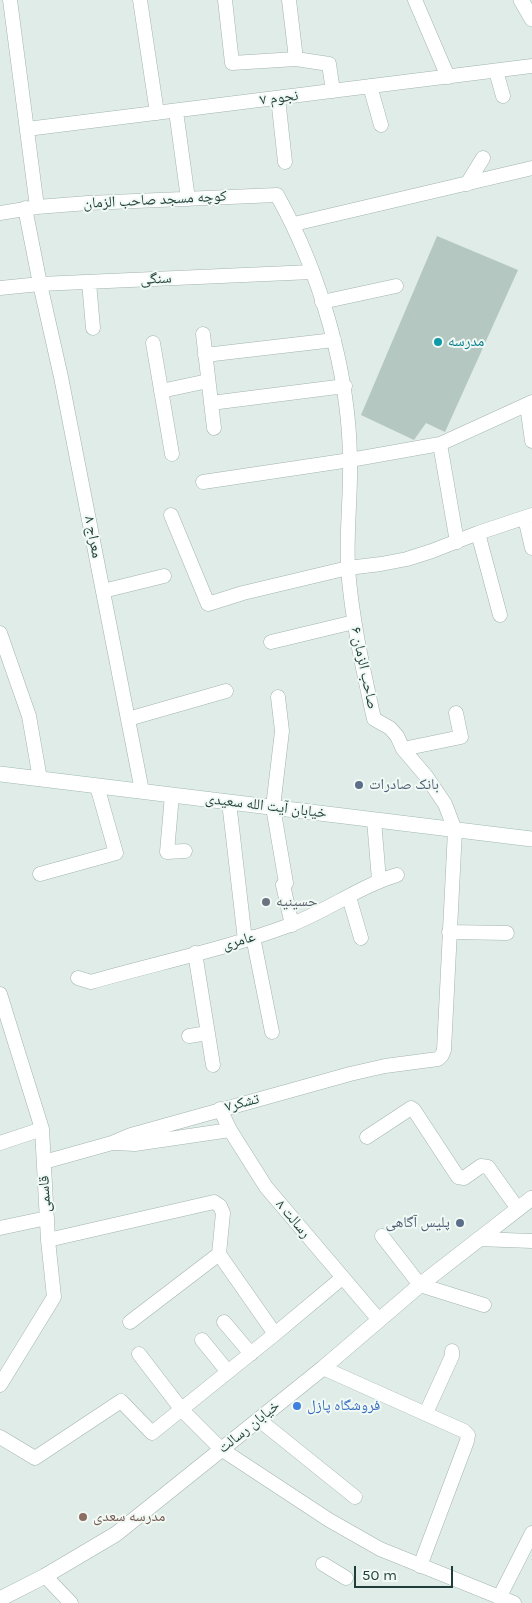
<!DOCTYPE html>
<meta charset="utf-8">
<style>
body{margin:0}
#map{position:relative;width:532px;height:1603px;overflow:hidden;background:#e0ece8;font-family:Karla,sans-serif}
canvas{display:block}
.scale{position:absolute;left:354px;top:1566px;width:99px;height:22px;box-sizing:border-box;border:2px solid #1f3e39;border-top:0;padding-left:6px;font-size:15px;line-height:18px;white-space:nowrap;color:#1f3e39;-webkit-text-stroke:4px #f1f9f5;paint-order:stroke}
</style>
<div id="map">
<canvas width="532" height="1603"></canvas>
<div class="scale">50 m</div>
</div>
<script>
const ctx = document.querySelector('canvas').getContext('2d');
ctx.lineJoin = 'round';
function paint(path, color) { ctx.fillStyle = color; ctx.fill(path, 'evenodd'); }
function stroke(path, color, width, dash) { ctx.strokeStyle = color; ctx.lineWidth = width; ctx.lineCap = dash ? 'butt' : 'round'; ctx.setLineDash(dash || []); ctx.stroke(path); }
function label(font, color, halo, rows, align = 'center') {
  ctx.font = font + ' Karla,"Noto Naskh Arabic",sans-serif'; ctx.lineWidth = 4; ctx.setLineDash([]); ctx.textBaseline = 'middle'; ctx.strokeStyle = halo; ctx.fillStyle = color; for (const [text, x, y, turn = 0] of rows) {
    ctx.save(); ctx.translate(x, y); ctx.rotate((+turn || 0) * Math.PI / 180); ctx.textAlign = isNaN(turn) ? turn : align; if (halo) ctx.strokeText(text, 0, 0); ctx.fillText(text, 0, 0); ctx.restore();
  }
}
paint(new Path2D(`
 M437,236l81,34 -73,162 -19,-9 -12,17 -53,-25z`), '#b5c7c1');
const minor = new Path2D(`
 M10,0l27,207
 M140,0l17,113
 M225,0l7,63 64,-4 33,5 4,27
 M289,0l7,59
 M415,0l33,77
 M496,71l7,25
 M370,86l11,39
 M278,98l7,64
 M176,111l12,88
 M27,129l505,-63
 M467,184l16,-26
 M25,208l15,76 21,93 81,414
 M0,213l37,-6 51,-4 189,-8c43,77 72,176 73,264 1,37 -4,74 -2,110 4,51 15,100 26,150l16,9 7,8 6,13 23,27 19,28 10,26 -11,220 -2,5 -4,4 -53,7 -35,8 -219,61 -19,8 -68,19
 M294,224l238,-56
 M89,282l4,46
 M0,288l40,-4 272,-12
 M322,302l74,-16
 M203,334l11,94
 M153,343l19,111
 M205,355l129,-15
 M161,391l47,-10
 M211,403l134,-17
 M527,405l5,36
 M440,444l17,98
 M203,482l147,-22 90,-16 92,-42
 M171,515l37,89 35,-11 105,-25 33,-4 26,-5 25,-8 46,-18 54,-18
 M525,518l7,30
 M478,533l22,82
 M103,591l61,-15
 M0,633l29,83 11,63
 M271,642l83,-20
 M278,697l4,34 -9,76 13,76 -3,2 9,40
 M128,719l98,-28
 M403,749l58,-12 -5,-24
 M172,795l-5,57 18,-1
 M229,802l16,138
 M374,820l5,60
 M40,874l76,-21 -19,-67
 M349,897l12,41
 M449,932l58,1
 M253,937l19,95
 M195,953l18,112
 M78,978l13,4c66,-19 135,-33 199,-57 37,-14 70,-39 107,-50
 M0,994l42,135 6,111 6,57 -54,88
 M189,1036l19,-3
 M220,1109l10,21 36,57 113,133
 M367,1137l44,-29 3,2 44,67 6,1 17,-12 7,1 30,42
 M0,1143l42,-14
 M115,1143l20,1 95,-14
 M0,1228l47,-10
 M382,1236l38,49 64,20
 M478,1239l54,2
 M48,1240l166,-38 6,4 3,7 -4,41 -89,68
 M219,1254l56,80
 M224,1322l27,32
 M202,1340l26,32
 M139,1354l43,56 39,39 108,71 51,29 134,54
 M323,1368l141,63 4,4 -1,6 -47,125
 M426,1413l26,-57v-5
 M258,1419l97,78
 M0,1437l35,21 86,-57 31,32 123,-99 67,-56
 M323,1564l23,14
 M45,1576l26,27
 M499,1598l33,-65`);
const tertiary = new Path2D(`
 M0,1599l45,-23 71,-42 207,-166 97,-83 112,-87`);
const secondary = new Path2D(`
 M521,0l11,19
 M0,774l532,65`);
stroke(minor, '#a2b4b0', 15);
stroke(tertiary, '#a2b4b0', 16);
stroke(secondary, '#9eb9b2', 16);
stroke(minor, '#fff', 14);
stroke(tertiary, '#fff', 15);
stroke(secondary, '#fff', 15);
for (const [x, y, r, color] of [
 [438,342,5,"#0f9aa8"],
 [359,785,5,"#5c6f8a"],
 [266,902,5,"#6b7280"],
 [460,1223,5,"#5c6f8a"],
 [297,1406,5,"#3f7fe0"],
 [83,1517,5,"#8d6e63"]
]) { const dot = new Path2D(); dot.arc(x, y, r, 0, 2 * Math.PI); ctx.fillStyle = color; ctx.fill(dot); stroke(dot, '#f1f9f5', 2); }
label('15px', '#1f3e39', '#f1f9f5', [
 ["نجوم ۷",279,98,-7],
 ["کوچه مسجد صاحب الزمان",155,200,-3],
 ["سنگی",156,279,-3],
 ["معراج ۸",93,537,79],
 ["صاحب الزمان ۶",364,668,78],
 ["خیابان آیت الله سعیدی",266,806,7],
 ["عامری",239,941,-16],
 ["تشکر۷",242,1103,-15],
 ["قاسمی",45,1194,-93],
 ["رسالت ۸",293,1219,50],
 ["خیابان رسالت",249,1427,-39]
]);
label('15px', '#0d838f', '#f1f9f5', [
 ["مدرسه",448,342]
], 'left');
label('15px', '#4e5e75', '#f1f9f5', [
 ["بانک صادرات",369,785],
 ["پلیس آگاهی",450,1223,"right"]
], 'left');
label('15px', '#5b616d', '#f1f9f5', [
 ["حسینیه",276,902]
], 'left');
label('15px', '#366cbe', '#f1f9f5', [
 ["فروشگاه پازل",307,1406]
], 'left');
label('15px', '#785e54', '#f1f9f5', [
 ["مدرسه سعدی",93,1517]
], 'left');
</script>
